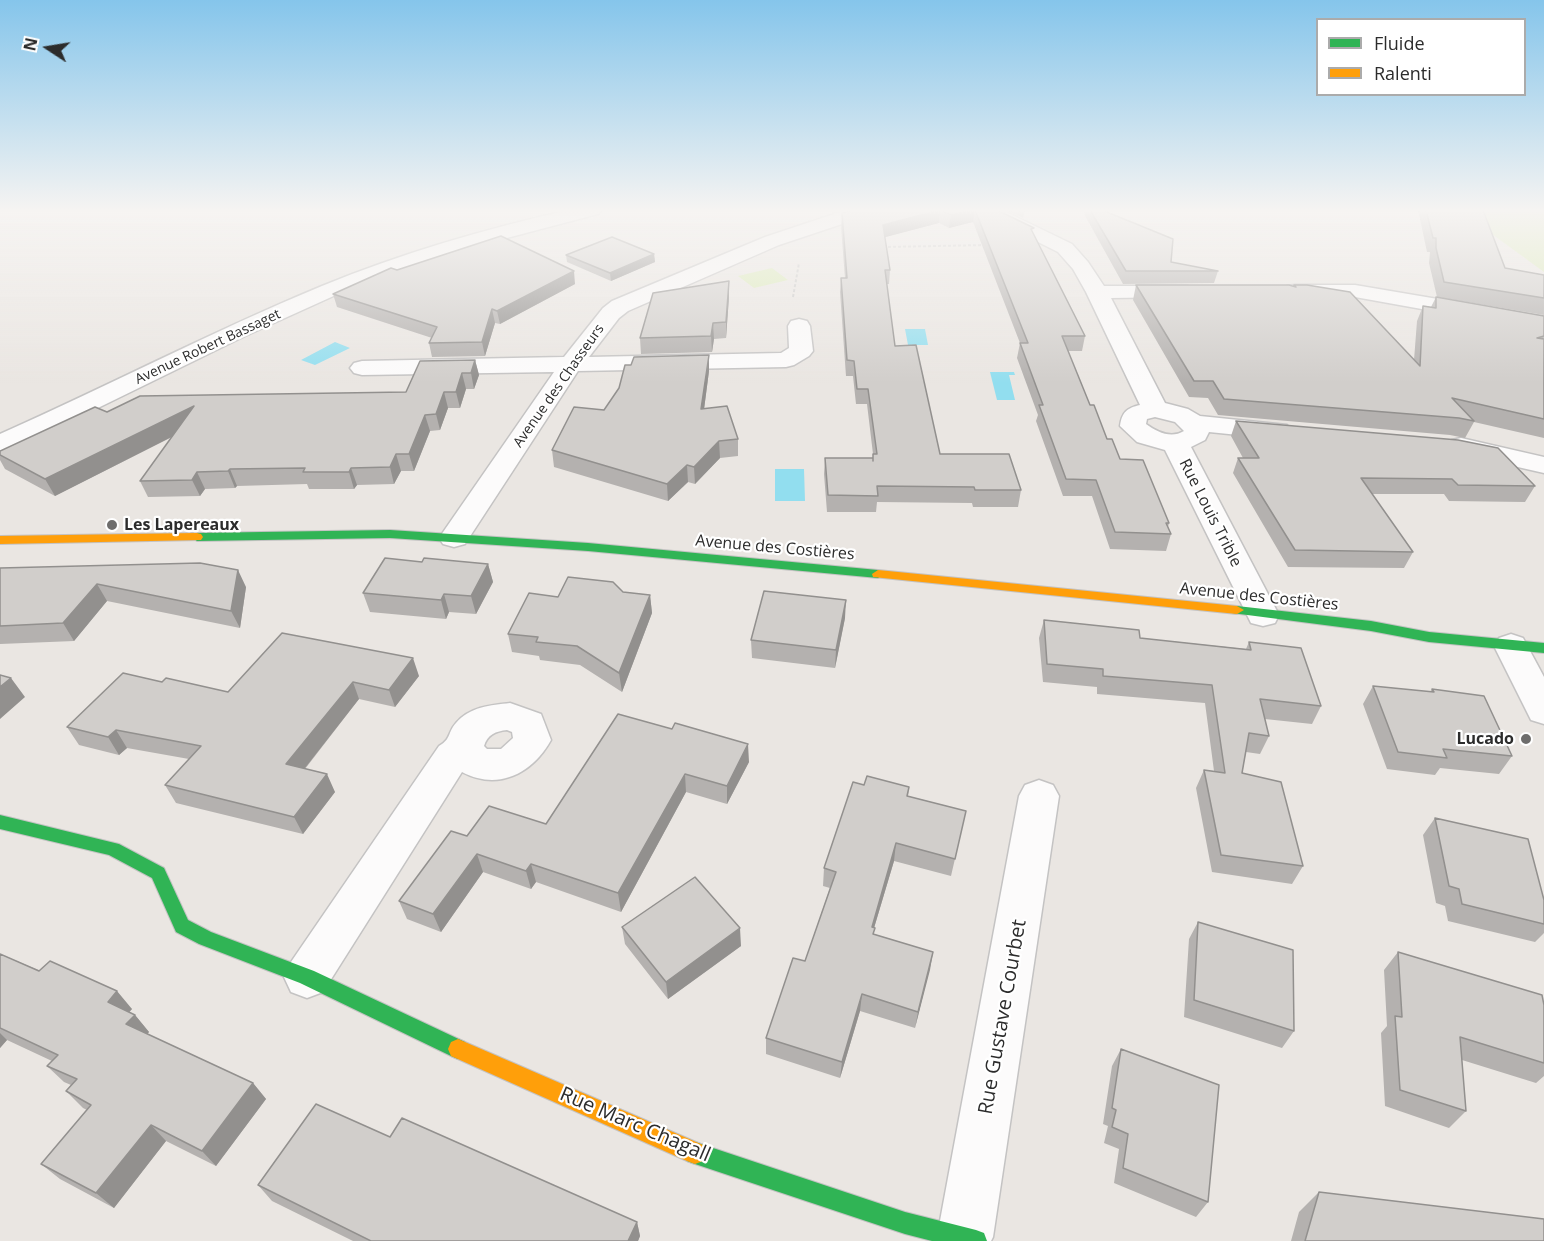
<!DOCTYPE html>
<meta charset="utf-8">
<style>
body{margin:0}
#map{position:relative;width:1544px;height:1241px;overflow:hidden;background:#eae6e2;font-family:"Open Sans",sans-serif}
canvas{display:block}
.legend{position:absolute;left:1316px;top:18px;width:210px;height:78px;box-sizing:border-box;background:#fff;border:2px solid #ababab;margin:0;padding:8px 10px;list-style:none;font-size:18px;color:#2c2c2c}
.legend li{display:flex;align-items:center;gap:12px;height:30px}
.legend b{width:30px;border:2px solid #ababab}
.north{position:absolute;left:18px;top:18px;width:60px;height:60px;-webkit-text-stroke:4px #fff;paint-order:stroke;rotate:282deg;font-size:16px;font-weight:700;line-height:24px;text-align:center;color:#2c2c2c}
.north::after{content:'';display:block;margin:auto;width:21px;height:27px;background:#2c2c2c;clip-path:polygon(50% 0,100% 100%,50% 72%,0 100%)}
</style>
<div id="map">
<canvas width="1544" height="1241"></canvas>
<ul class="legend">
<li><b style="height:8px;background:#30b455"></b>Fluide</li>
<li><b style="height:8px;background:#ff9f0a"></b>Ralenti</li>
</ul>
<div class="north">N</div>
</div>
<script>
const ctx = document.querySelector('canvas').getContext('2d');
ctx.lineJoin = 'round';
function paint(path, color) { ctx.fillStyle = color; ctx.fill(path, 'evenodd'); }
function stroke(path, color, width, dash) { ctx.strokeStyle = color; ctx.lineWidth = width; ctx.lineCap = dash ? 'butt' : 'round'; ctx.setLineDash(dash || []); ctx.stroke(path); }
function label(font, color, halo, rows, align = 'center') {
  ctx.font = font + ' "Open Sans",sans-serif'; ctx.lineWidth = 4.5; ctx.setLineDash([]); ctx.textBaseline = 'middle'; ctx.strokeStyle = halo; ctx.fillStyle = color; for (const [text, x, y, turn = 0] of rows) {
    ctx.save(); ctx.translate(x, y); ctx.rotate((+turn || 0) * Math.PI / 180); ctx.textAlign = isNaN(turn) ? turn : align; if (halo) ctx.strokeText(text, 0, 0); ctx.fillText(text, 0, 0); ctx.restore();
  }
}
paint(new Path2D(`
 M1476,210h68v62l-81,-59z
 M772,268l16,12 -34,8 -16,-12z`), '#dbebb7');
paint(new Path2D(`
 M905,329h20l3,16h-20z
 M335,342l15,6 -35,17 -14,-5z
 M990,372h24l1,3h-6l6,25h-18z
 M775,469h29l1,32h-30z`), '#92deef');
const street = new Path2D(`
 M569,210h32l-3,4 -133,35 -127,45 -95,43 -186,91 -57,24v-18c108,-48 213,-103 322,-148 80,-33 163,-57 247,-76z
 M846,210h29l-3,4 -93,31 -151,66 -9,7 -30,39 192,-4 8,-5 -1,-22 3,-5 8,-2 8,2 3,5 3,25 -4,5 -15,9 -8,2 -208,4 -113,173 -11,3 -11,-3 -4,-6 115,-166 -192,3 -8,-2 -4,-5 4,-5 8,-2 202,-4 39,-49 9,-7 153,-64z
 M979,210h23l70,34 16,18 16,24h84l3,5 -3,5 -8,1 -69,1 54,105 23,6 12,7 87,9 4,6 -4,6 -9,2 -69,-7 -4,8 -14,7 88,168 -4,8 -12,3 -12,-3 -86,-173 -28,-8 -17,-16c2,-14 7,-18 20,-21l-54,-113 -13,-23 -15,-17 -76,-38zM1155,417l20,5 9,9c-13,8 -27,1 -38,-7l1,-5z
 M1295,285h60l189,32v14l-189,-34 -68,-1 -3,-5 3,-5z
 M1461,438l83,19v16l-92,-21 -4,-6 4,-6z
 M1511,634l12,4 21,39v47l-13,-4 -37,-74 5,-8z
 M510,703l31,11 10,26c-19,34 -53,51 -89,32l-139,220 -16,6 -16,-6 -7,-15 7,-15 148,-216c13,-8 8,-13 17,-23 13,-16 35,-18 54,-20zM507,730l5,2 1,6 -12,11h-14l-3,-3c3,-11 12,-15 23,-16z
 M1039,780l14,5 6,11 -66,441 -2,4h-52l-2,-4 82,-441 6,-11z`);
const fast = new Path2D(`
 M390,530l198,13 290,27 6,4 -6,4 -290,-27 -198,-13 -193,3 -6,-4 6,-4z
 M1237,606l134,15 58,11 115,11v10l-115,-11 -58,-11 -139,-18 -2,-3 2,-3z
 M0,815l119,29 45,24 24,52 23,12 103,39 151,71 3,7 -3,7 -7,3 -7,-3 -151,-73 -101,-39 -23,-12 -24,-54 -43,-23 -109,-26z
 M695,1142l210,70 71,18 8,3 3,8h-55l-27,-7 -210,-70 -8,-3 -3,-8 3,-8z`);
const slow = new Path2D(`
 M197,533l4,1 2,3 -2,3 -201,4v-8z
 M878,570l359,36 7,4 -7,4 -364,-37 -1,-3z
 M458,1039l245,106 3,8 -3,8 -8,3 -8,-3 -236,-105 -3,-7 3,-7z`);
stroke(street, '#c4c3c3', 3);
stroke(fast, '#c4c3c3', 2);
stroke(slow, '#c4c3c3', 2);
stroke(new Path2D(`
 M883,247l103,-2
 M793,297l6,-34`), '#c8c8c7', 2, [3, 2]);
paint(street, '#fcfbfb');
paint(fast, '#30b455');
paint(slow, '#ff9f0a');
paint(new Path2D(`
 M853,210h144l36,23 52,103 -3,15h-14l22,54 17,34 13,20 49,64 -1,4 3,7 -5,17 -56,-2 -18,-53h-29l-27,-75 2,-6 -21,-57 3,-15 -47,-121 -24,6 -10,-5 -54,14 5,33 -1,14h-3l9,62 45,108 81,36 -3,17h-45l-1,-4 -95,-1 -1,10h-49l-3,-38 1,-16h48v-4l-6,-50h-11l-3,-28h-7l-6,-84 1,-14h4l-4,-51 1,-14z
 M1006,210h19l-2,8z
 M1085,210h17l69,52 47,9 -4,12 -91,1 -39,-70z
 M1418,210h65l22,58 39,7v40l-107,-18 -8,-34 1,-11h-3z
 M654,254l1,8 -44,19 -44,-19 -1,-7z
 M397,270l178,14 -75,40 -5,-1 -10,33 -53,1 -3,-14 3,-5 -95,-31 -4,-13z
 M729,281v16l-3,41 -12,1 -2,13 -71,2 -1,-16z
 M1136,285l157,1 1,-1 120,75 3,-39 6,-15 8,1 5,-10 108,19v122l-70,-16 -9,16 -15,-3 -232,-20 -10,-17 -19,-1 -56,-97z
 M475,360l4,15 -5,14h-8l-6,19h-12l-8,22 -10,1 -16,40h-13l-7,13 -37,1 -3,4h-45l-2,-5 -70,2 -2,2 -30,1 -5,7 -52,1 -8,-16 32,-44 -117,59 -50,-27 -5,-9v-9l107,-39 299,-20z
 M709,371l-5,38 34,30v17l-18,2 -25,26 -7,-2 -20,19 -114,-34 -2,-17 52,-40z
 M1236,421l299,65 -10,16 -76,-1 -5,-7h-72l41,58 -9,16 -116,-1 -55,-94 5,-15h5l-12,-22z
 M422,562l66,2 5,18 -17,32 -27,-2 -3,7 -76,-7 -7,-19z
 M0,568l246,19 -6,41 -133,-27 -33,40 -74,3z
 M623,592l27,3 2,18 -30,79 -42,-27 -40,-5 -1,-4 -27,-4 -4,-18 50,-37z
 M845,618l-10,50 -83,-10 -1,-18z
 M1044,620l96,18 106,11 3,-7 72,64 -9,18 -47,-5 4,17 -9,18 -14,-2 -4,21 61,93 -11,18 -80,-12 -16,-84 8,-18 10,1 -9,-68 -108,-9v-7l-54,-5 -4,-44z
 M419,676l-24,31 -36,-8 -54,70 30,23 -32,42 -127,-31 -11,-18 24,-26 -62,-11 -8,7 -40,-10 -12,-18 95,-45 66,10z
 M1373,686l57,6 2,-3 80,67 -13,18 -59,-6 -5,7 -48,-6 -24,-65z
 M618,714l131,48 -22,42 -41,-12 -65,120 -85,-30 -5,7 -48,-17 -42,60 -34,-13 -8,-18 68,-65 79,-12z
 M864,785l45,2 -1,9 58,15 -15,65 -57,-15 -20,67v6l59,18 -18,76 -55,-17 -20,67 -74,-24v-16l39,-77 25,-73 -7,-2 1,-18z
 M1435,818l109,82v33l-9,9 -87,-21 -3,-15 -9,-3 -13,-68z
 M1198,922l96,109 -12,17 -98,-31 5,-78z
 M622,927l119,19 -73,53 -43,-55z
 M1398,952l146,53v71l-8,7 -74,-23 4,51 -17,17 -64,-22 -4,-73 6,-7 -3,-56z
 M0,954l132,55 -3,3 6,3 14,17 -2,2 106,49 13,16 -50,67 -50,-25 -52,67 -54,-29 -19,-15 46,-54 -4,-2 -17,-17 5,-6 -7,-3 -17,-16 5,-5 -45,-21 -7,8z
 M1121,1049l87,153 -12,15 -82,-34 5,-34 -15,-6 4,-17 -5,-2 9,-58z
 M390,1137l247,85 3,14 -2,5h-285l-81,-40 -14,-16z
 M1319,1192l225,49h-253l8,-29z`), '#b4b1af');
paint(new Path2D(`
 M940,210l-1,13 -57,15 1,-13z
 M971,210h4l-2,12 -24,6 2,-13z
 M654,254l1,8 -44,19 -1,-8z
 M574,271l1,13 -75,40 -3,-13z
 M729,281v16l-3,41v-16z
 M492,309l3,14 -10,33 -3,-14z
 M713,323l1,16 -2,13 -1,-16z
 M709,355v16l-7,54 -1,-16z
 M475,360l4,15 -5,14 -3,-16z
 M462,373l4,16 -6,19 -4,-16z
 M444,392l4,16 -8,22 -4,-16z
 M194,406l7,16 -146,74 -10,-17z
 M425,415l5,16 -16,40 -5,-17z
 M719,441l1,17 -25,26 -1,-17z
 M396,454l5,17 -7,13 -4,-17z
 M687,465l1,17 -20,19 -1,-17z
 M351,468l6,17 -3,4 -5,-17z
 M230,469l7,17 -2,2 -7,-17z
 M197,472l8,17 -5,7 -8,-16z
 M488,564l5,18 -17,32 -5,-18z
 M238,570l8,17 -6,41 -9,-17z
 M97,584l10,17 -33,40 -11,-18z
 M444,594l5,18 -3,7 -5,-19z
 M650,595l2,18 -30,79 -3,-19z
 M846,600l-1,18 -10,50 1,-18z
 M413,658l6,18 -24,31 -6,-17z
 M11,678l14,19 -25,22v-32z
 M353,682l6,17 -65,83 -8,-18z
 M116,730l11,18 -8,7 -11,-18z
 M748,744l1,18 -22,42v-18z
 M327,774l8,18 -32,42 -9,-17z
 M685,774l1,18 -65,120 -3,-19z
 M896,843l-2,18 -20,67 -2,17v-18z
 M477,854l6,18 -42,60 -8,-18z
 M531,864l5,18 -5,7 -5,-18z
 M740,928l1,18 -73,53 -2,-17z
 M933,952l-3,18 -15,58 3,-16z
 M117,991l15,18 -9,10 -15,-17z
 M862,994l-2,17 -20,67 2,-16z
 M135,1015l14,17 -8,9 -15,-17z
 M0,1033l7,7 -7,8z
 M253,1083l13,16 -50,67 -14,-15z
 M151,1125l15,16 -52,67 -18,-15z
 M637,1222l3,14 -2,5h-10z`), '#92908e');
const building = new Path2D(`
 M853,210h118l-20,5 -11,-5 -57,15 7,45h-5l10,76 21,-1 24,109h69l12,36h-46l-1,-3 -97,-1 1,10 -50,-1 -3,-37h48v3v-7h4l-9,-65h-11l-3,-28 -7,-1 -6,-82h6l-5,-65z
 M975,210h22l37,18 -3,1 54,107h-23l28,69h4l13,34h5l8,20 23,1 26,63h-3l5,11 -56,-2 -19,-52 -30,-1 -27,-74h4l-23,-62h8z
 M1090,210h12l71,29 -2,23 47,9h-92z
 M1426,210h57l22,58 39,7v23l-100,-16 -8,-34v-10h-3z
 M501,236l73,35 -77,40 -5,-2 -10,33 -53,1 8,-16 -104,-33 58,-26 6,2z
 M612,237l42,17 -44,19 -44,-18z
 M729,281l-3,41 -13,1 -2,13 -71,2 13,-45z
 M1136,285h153l7,2 -2,-2h13l43,7 70,74 3,-60 13,2v-11l108,19v20l-7,2 7,1v80l-92,-21 22,23 -15,-3 -235,-19 -11,-18h-19z
 M709,355l-8,54 26,-3 11,33 -19,2 -25,26 -7,-2 -20,19 -115,-34 22,-43 30,3 15,-22 6,-23h6l3,-8z
 M475,360l-4,13h-9l-6,19h-12l-8,22 -11,1 -16,39h-13l-6,13 -39,1 -2,4h-46l2,-4 -75,1 -2,2 -31,1 -5,8 -52,1 54,-75 -149,73 -45,-24v-4l95,-44 12,5 33,-16 266,-4 14,-31z
 M1236,421l222,19 40,8 37,38 -77,-1 -6,-6 -91,-1 52,74 -118,-2 -57,-92h21z
 M385,558l37,4 2,-4 64,6 -17,32 -27,-2 -3,6 -78,-7z
 M200,563l38,7 -7,41 -134,-27 -34,39 -63,3v-58z
 M568,577l45,5 10,10 27,3 -31,78 -42,-27 -41,-4 2,-5 -30,-3 21,-41 29,4z
 M764,591l82,9 -10,50 -85,-10z
 M1044,620l95,10 1,8 111,12 -2,-8 52,6 20,58 -61,-7 9,37 -20,-3 -7,40 39,9 22,84 -82,-11 -17,-85 21,3 -13,-88 -109,-9v-7l-56,-5z
 M282,633l131,25 -24,32 -36,-8 -67,82 41,10 -33,43 -129,-32 36,-39 -85,-16 -8,7 -41,-10 56,-54 39,9 4,-4 62,14z
 M0,675l11,3 -11,9z
 M1373,686l61,6 -2,-3 52,7 28,60 -69,-7 4,9 -49,-6z
 M618,714l54,15 3,-6 73,21 -21,42 -42,-12 -67,119 -87,-29 -5,7 -49,-17 -44,60 -34,-13 52,-70 16,5 22,-30 57,18z
 M867,776l42,11 -2,9 59,15 -11,48 -59,-16 -24,84 3,1 -2,6 60,18 -15,60 -56,-18 -20,68 -76,-24 27,-80 12,3 31,-89 -12,-4 29,-86 11,3z
 M1435,818l93,21 16,61v24l-82,-20 -3,-15 -10,-3z
 M695,877l45,51 -74,54 -44,-55z
 M1198,922l95,28 1,81 -100,-31z
 M1398,952l144,43 2,10v58l-84,-26 6,74 -66,-21 -5,-74 7,1z
 M0,954l39,17 11,-10 67,30 -9,11 27,13 -9,9 127,59 -51,68 -51,-26 -55,68 -55,-29 50,-59 -25,-14 11,-12 -30,-13 11,-11 -58,-27z
 M1121,1049l98,36 -11,117 -85,-34 5,-34 -16,-7 4,-17 -4,-2z
 M316,1104l74,33 12,-19 235,104 -9,19h-257l-113,-56z
 M1319,1192l225,27v22h-239z`);
paint(building, '#d1cecb');
stroke(building, '#92908e', 1.5);
const sky = ctx.createLinearGradient(0, 0, 0, 383);
sky.addColorStop(0, '#85c5eb');
sky.addColorStop(0.55, '#f6f4f2');
sky.addColorStop(1, '#f6f4f200');
ctx.fillStyle = sky;
ctx.fillRect(0, 0, 1544, 383);
for (const [x, y, r, color] of [
 [112,525,6,"#6e6d6c"],
 [1526,739,6,"#6e6d6c"]
]) { const dot = new Path2D(); dot.arc(x, y, r, 0, 2 * Math.PI); ctx.fillStyle = color; ctx.fill(dot); stroke(dot, '#fff', 2); }
label('14px', '#2c2c2c', '#fff', [
 ["Avenue Robert Bassaget",208,347,-25],
 ["Avenue des Chasseurs",559,386,-55]
]);
label('16px', '#2c2c2c', '#fff', [
 ["Rue Louis Trible",1210,513,63],
 ["Avenue des Costières",775,548,5],
 ["Avenue des Costières",1259,597,6]
]);
label('bold 16px', '#2c2c2c', '#fff', [
 ["Les Lapereaux",124,525],
 ["Lucado",1514,739,"right"]
], 'left');
label('20px', '#2c2c2c', '#fff', [
 ["Rue Gustave Courbet",1003,1017,-80],
 ["Rue Marc Chagall",635,1125,23]
]);
</script>
